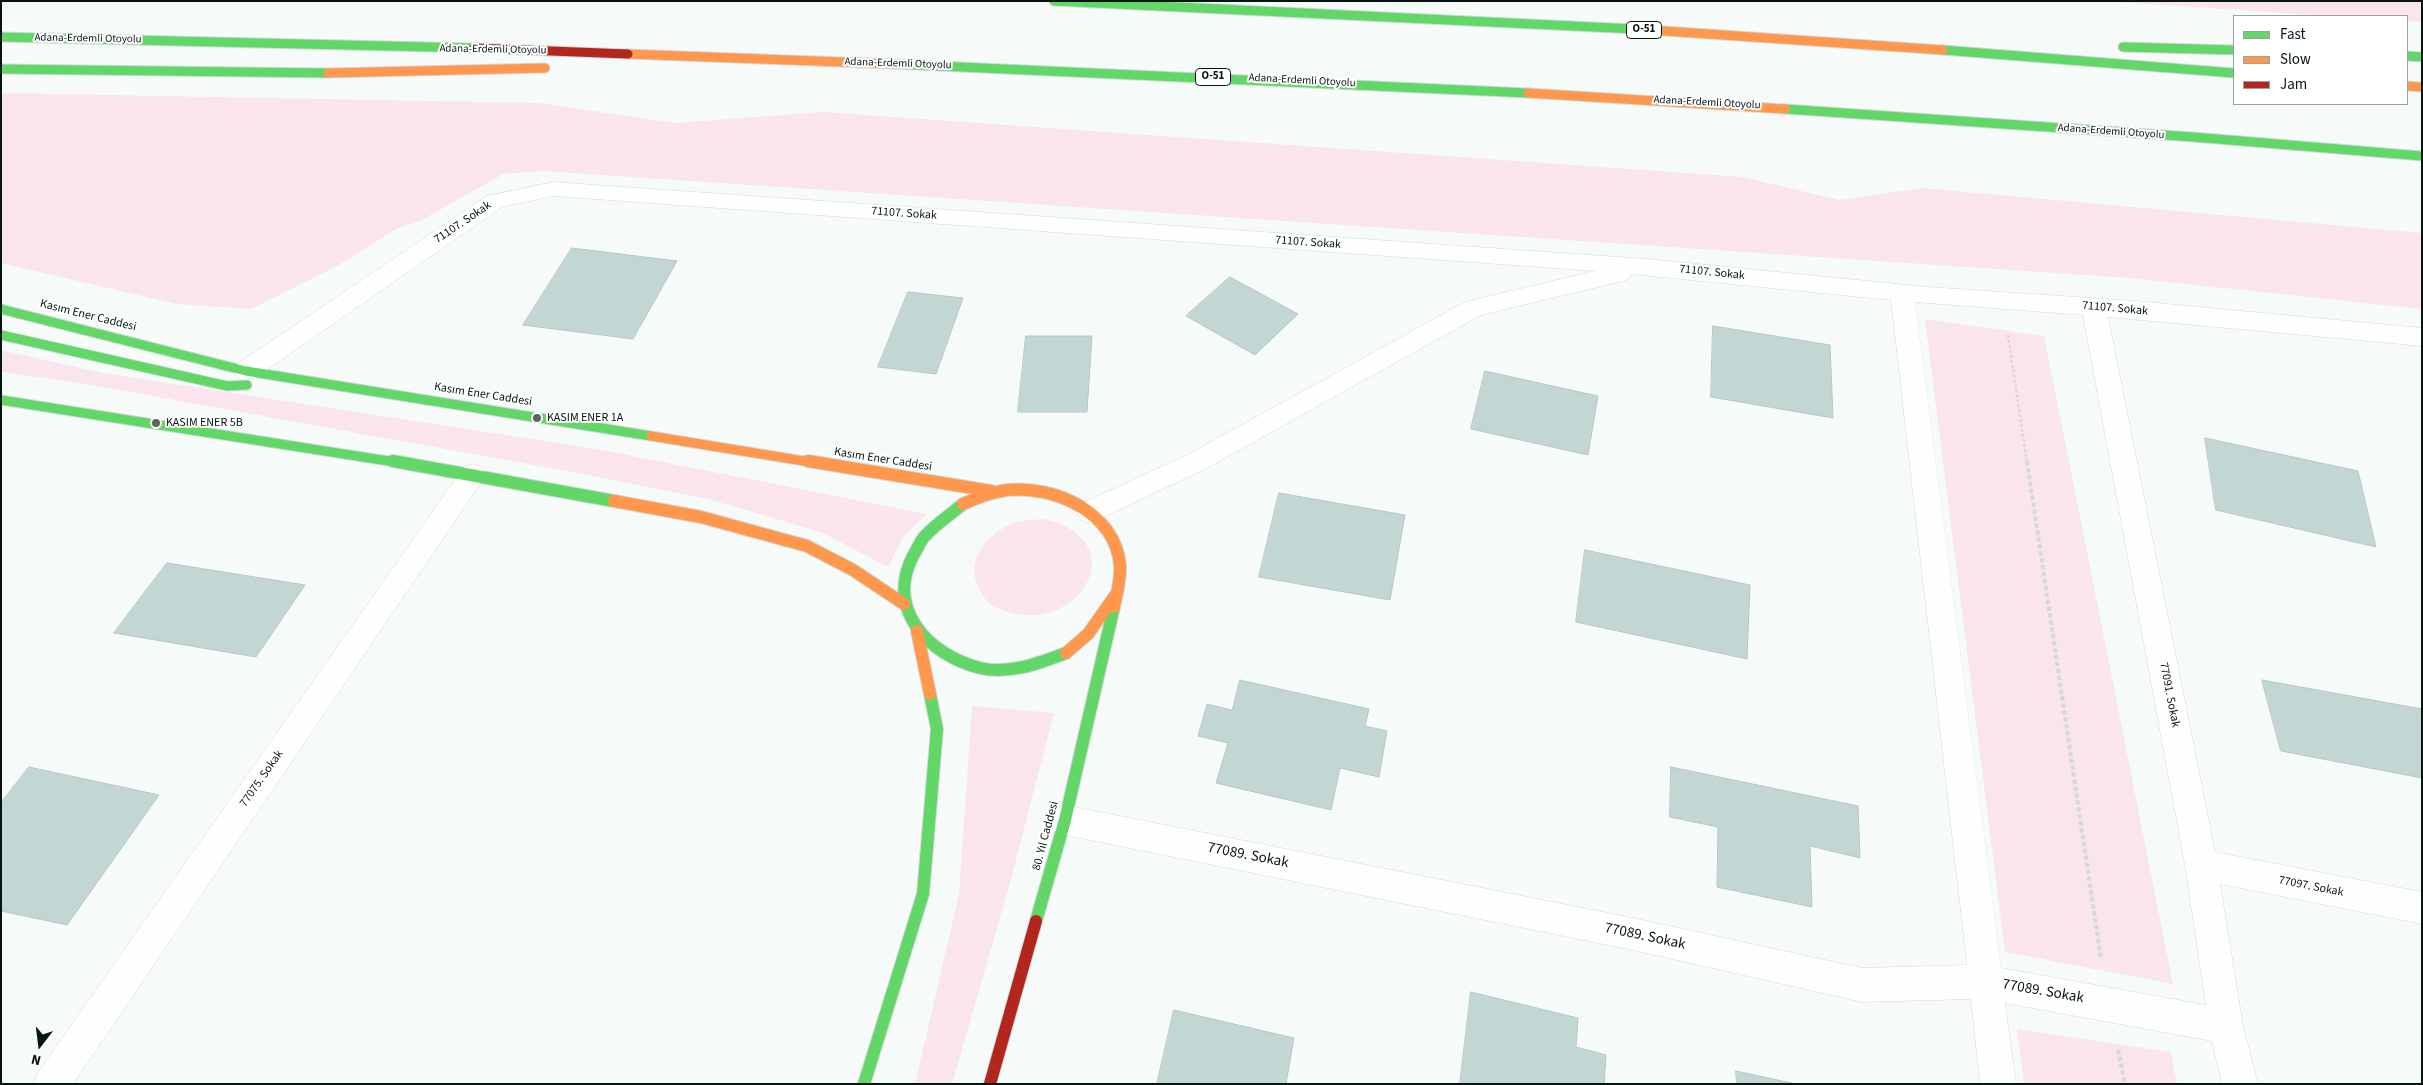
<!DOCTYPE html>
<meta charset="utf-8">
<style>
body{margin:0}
#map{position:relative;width:2423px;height:1085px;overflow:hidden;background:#f6fbfa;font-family:"Source Sans 3",sans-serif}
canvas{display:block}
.frame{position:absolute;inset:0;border:2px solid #041512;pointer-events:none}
.legend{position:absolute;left:2233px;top:15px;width:175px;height:90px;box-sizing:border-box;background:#fff;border:1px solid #9ba1a0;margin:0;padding:6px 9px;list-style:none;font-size:15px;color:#041512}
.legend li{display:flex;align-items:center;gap:10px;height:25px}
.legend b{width:25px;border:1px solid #9ba1a0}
.north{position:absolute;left:15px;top:1020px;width:50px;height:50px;-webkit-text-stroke:4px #fff;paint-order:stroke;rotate:195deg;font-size:14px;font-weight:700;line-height:20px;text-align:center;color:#041512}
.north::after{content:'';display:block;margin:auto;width:18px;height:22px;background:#041512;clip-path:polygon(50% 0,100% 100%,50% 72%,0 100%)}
</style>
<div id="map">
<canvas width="2423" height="1085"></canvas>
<div class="frame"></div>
<ul class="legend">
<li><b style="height:6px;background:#63d668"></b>Fast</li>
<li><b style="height:6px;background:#ff974d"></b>Slow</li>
<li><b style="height:6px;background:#b3261e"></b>Jam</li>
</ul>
<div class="north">N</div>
</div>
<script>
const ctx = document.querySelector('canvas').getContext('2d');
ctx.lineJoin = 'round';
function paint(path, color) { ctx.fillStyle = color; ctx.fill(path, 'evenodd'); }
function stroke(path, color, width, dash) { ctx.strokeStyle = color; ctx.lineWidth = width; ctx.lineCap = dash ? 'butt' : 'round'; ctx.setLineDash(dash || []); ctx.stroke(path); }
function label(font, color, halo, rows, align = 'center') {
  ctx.font = font + ' "Source Sans 3",sans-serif'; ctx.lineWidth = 4; ctx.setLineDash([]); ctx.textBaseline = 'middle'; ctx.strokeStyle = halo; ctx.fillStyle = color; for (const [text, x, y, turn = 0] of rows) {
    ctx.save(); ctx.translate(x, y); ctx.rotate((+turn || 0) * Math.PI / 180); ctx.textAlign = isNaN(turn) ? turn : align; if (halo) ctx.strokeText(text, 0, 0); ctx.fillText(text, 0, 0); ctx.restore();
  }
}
paint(new Path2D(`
 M2099,1h323v21l-15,-1v-5h-77z
 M1,93l538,10 136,20 148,-11 920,65 96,23 83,-12 500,45v76l-293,-31 -1586,-107 -40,3 -81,46 -26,9 -57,36 -88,44 -75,-5 -175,-41z
 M1925,319l119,17 129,648 -168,-32z
 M1,350l102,23 494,76 330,65 -24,23 -15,30 -67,-35 -113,-33 -125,-25 -491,-89 -91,-13z
 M1044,519c96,22 31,126 -49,88 -9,-4 -14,-14 -18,-23 -10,-24 9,-48 30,-58 11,-6 24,-6 37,-7z
 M972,706l82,7 -44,170 -58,201h-37l44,-190z
 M2017,1029l154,23 6,32h-153z`), '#fae5ef');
const building = new Path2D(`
 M572,248l105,13 -44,78 -110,-14z
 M1230,277l68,37 -43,41 -69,-39z
 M908,292l55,6 -27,76 -58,-7z
 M1713,326l117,19 3,73 -122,-21z
 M1026,336h66l-5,76h-69z
 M1485,371l113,25 -10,59 -117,-26z
 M2205,438l153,33 18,76 -160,-37z
 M1279,493l126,22 -15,85 -131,-23z
 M1585,550l165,35 -3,74 -171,-37z
 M167,563l138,22 -49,72 -142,-24z
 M1240,680l129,29 -4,17 22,5 -8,46 -39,-9 -9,42 -115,-27 12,-40 -30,-7 9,-32 25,6z
 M2262,680l160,29v69l-141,-27z
 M29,767l130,28 -92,130 -66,-14v-108z
 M1671,767l187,39 2,52 -50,-12 2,61 -95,-20 1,-60 -48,-10z
 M1471,992l107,26 -2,29 30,8 -2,29h-144z
 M1174,1010l120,28 -8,46h-129z
 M1736,1071l60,13h-59z`);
paint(building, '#c2d7d4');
stroke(building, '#bbc5c4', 1);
const street = new Path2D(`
 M553,182l1094,77 281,28 208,14 286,27v18l-314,-29 107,535 207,40v32l-202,-40 23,142 15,58h-36l-10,-43 -207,-38 11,81h-36l-9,-85 -109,3 -229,-52 -568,-115 -11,-4 -5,-11 5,-11 11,-4 568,113 229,50 105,-3 -76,-665 -260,-26 -4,6 -8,2 -138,33 -274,153 -116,55 -10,-3 -4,-8 4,-8 108,-50 276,-152 130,-31 -1042,-75 -51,11 -247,171 -9,2 -9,-2 -3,-7 3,-7 250,-168zM1915,302l168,13 102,550 21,140 -205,-37z
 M473,464l9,3 4,7 -4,7 -409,603h-39l5,-13 425,-604z`);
const fastFar1 = new Path2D(`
 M1054,1l581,28
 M1,37l473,11
 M2123,47l111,3
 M1943,50l291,23
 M2407,56l15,1
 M895,64l633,29
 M1,69l327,4
 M1785,109l408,28 229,19
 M1,309l245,62 405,65
 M1,335l226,51 20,-1
 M1,400l400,63`);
const fast = new Path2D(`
 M393,461l221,40
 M963,504c-12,10 -27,20 -38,32 -5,5 -8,14 -12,20 -28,54 16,99 67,112 30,7 59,-5 86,-15
 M1036,921l29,-101 49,-213
 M864,1084l59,-190 14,-165 -7,-35`);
const slowFar1 = new Path2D(`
 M1635,29l308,21
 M628,54l267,10
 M328,73l217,-5
 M2407,86l15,1
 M1528,93l257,16
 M651,436l165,27`);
const slow = new Path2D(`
 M808,461l183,30
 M614,501l87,16 106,29 46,24 51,34
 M963,504c14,-6 28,-12 44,-14 47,-5 108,22 113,75 1,14 -3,28 -6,42
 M917,631l13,63
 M1066,653l22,-19 29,-41`);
const jamFar1 = new Path2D(`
 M474,48l154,6`);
const jam = new Path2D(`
 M990,1084l46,-163`);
stroke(street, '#cfdbd9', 1);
stroke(fastFar1, '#cfdbd9', 11);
stroke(fast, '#cfdbd9', 14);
stroke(slowFar1, '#cfdbd9', 11);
stroke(slow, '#cfdbd9', 14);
stroke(jamFar1, '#cfdbd9', 11);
stroke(jam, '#cfdbd9', 14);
stroke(new Path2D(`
 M2008,335l19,128`), '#d7d8d8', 2.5, [3, 2]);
stroke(new Path2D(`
 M2027,461l74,498
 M2118,1050l7,34`), '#d7d8d8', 4, [4.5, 2.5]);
paint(street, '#fefefe');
stroke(fastFar1, '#63d668', 9);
stroke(fast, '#63d668', 12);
stroke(slowFar1, '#ff974d', 9);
stroke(slow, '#ff974d', 12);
stroke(jamFar1, '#b3261e', 9);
stroke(jam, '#b3261e', 12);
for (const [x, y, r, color] of [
 [537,418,5,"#596663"],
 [156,423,5,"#596663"]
]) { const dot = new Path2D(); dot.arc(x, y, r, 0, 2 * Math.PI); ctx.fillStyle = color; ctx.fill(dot); stroke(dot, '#fff', 2); }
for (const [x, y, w] of [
 [1644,30,35],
 [1213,77,35]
]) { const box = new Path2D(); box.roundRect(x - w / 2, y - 8.5, w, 17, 4); ctx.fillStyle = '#fff'; ctx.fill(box); stroke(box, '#041512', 1); }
label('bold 11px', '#041512', null, [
 ["O-51",1644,30],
 ["O-51",1213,77]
]);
label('11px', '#041512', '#fff', [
 ["Adana-Erdemli Otoyolu",88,39,1],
 ["Adana-Erdemli Otoyolu",493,50,1],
 ["Adana-Erdemli Otoyolu",898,64,2],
 ["Adana-Erdemli Otoyolu",1302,81,3],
 ["Adana-Erdemli Otoyolu",1707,103,3],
 ["Adana-Erdemli Otoyolu",2111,132,4]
]);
label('12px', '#041512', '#fff', [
 ["71107. Sokak",904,214,4],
 ["71107. Sokak",463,223,-34],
 ["71107. Sokak",1308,243,4],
 ["71107. Sokak",1712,273,6],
 ["71107. Sokak",2115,309,5],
 ["Kasım Ener Caddesi",88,316,14],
 ["Kasım Ener Caddesi",483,395,9],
 ["Kasım Ener Caddesi",883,460,9],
 ["77091. Sokak",2169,695,79],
 ["77075. Sokak",262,779,-55],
 ["80. Yıl Caddesi",1046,836,-75],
 ["77097. Sokak",2311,887,11]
]);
label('12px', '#041512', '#fff', [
 ["KASIM ENER 1A",547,418],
 ["KASIM ENER 5B",166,423]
], 'left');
label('15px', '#041512', '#fff', [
 ["77089. Sokak",1248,856,11],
 ["77089. Sokak",1645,937,12],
 ["77089. Sokak",2043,992,10]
]);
</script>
